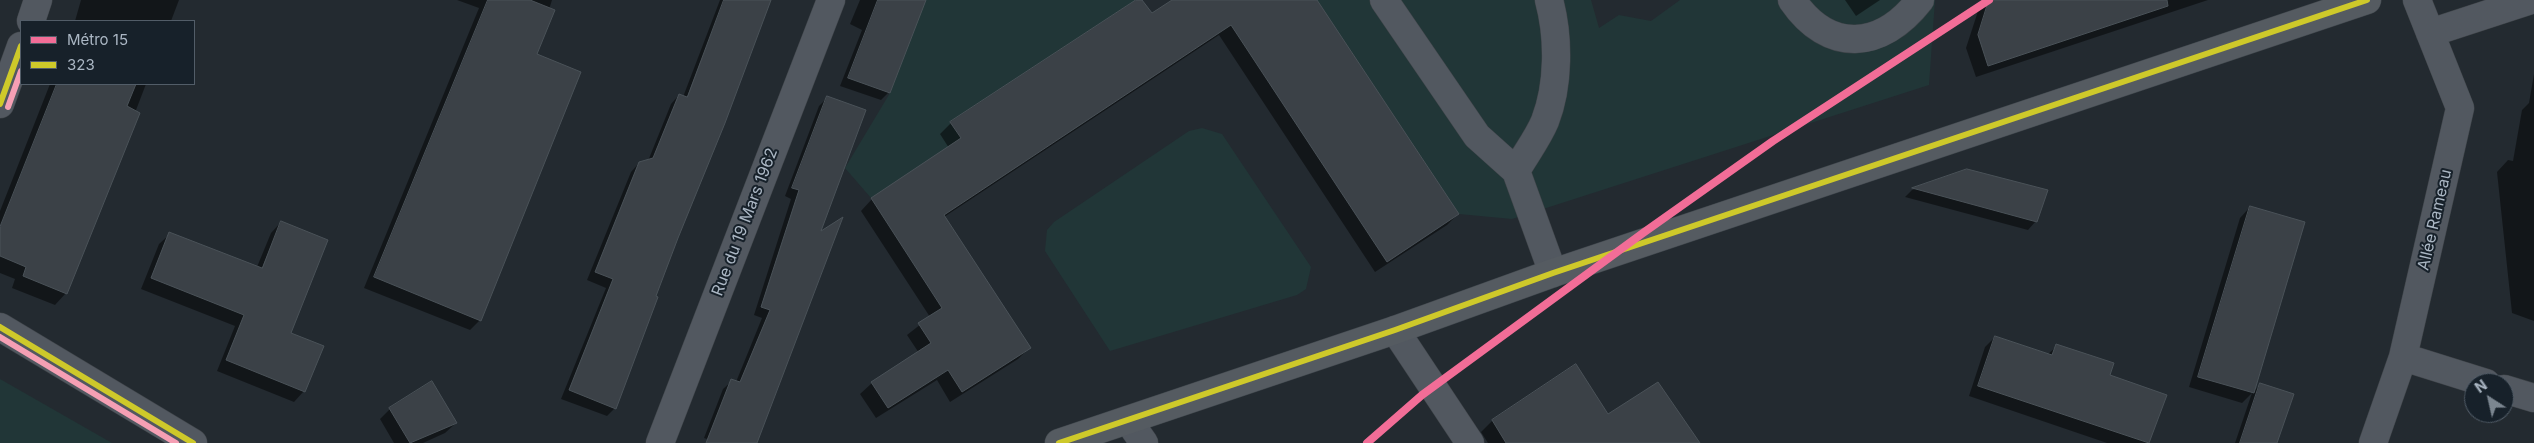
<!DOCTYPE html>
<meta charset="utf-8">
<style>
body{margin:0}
#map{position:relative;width:2534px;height:443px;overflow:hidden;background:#232a30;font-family:Inter,sans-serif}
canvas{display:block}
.legend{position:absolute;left:20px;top:20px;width:175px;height:65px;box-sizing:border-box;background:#17212a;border:1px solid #525d68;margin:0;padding:6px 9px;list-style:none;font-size:15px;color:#abb7c4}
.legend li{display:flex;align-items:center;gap:10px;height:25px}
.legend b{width:25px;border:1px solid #525d68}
.north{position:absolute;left:2464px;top:373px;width:50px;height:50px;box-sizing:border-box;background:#17212a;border:1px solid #525d68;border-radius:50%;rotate:325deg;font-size:14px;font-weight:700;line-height:20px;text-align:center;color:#abb7c4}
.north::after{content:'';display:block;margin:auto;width:18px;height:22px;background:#7b8690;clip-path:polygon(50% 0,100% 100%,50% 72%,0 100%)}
</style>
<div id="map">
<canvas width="2534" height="443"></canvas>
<ul class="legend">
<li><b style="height:6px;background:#f26d97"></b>Métro 15</li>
<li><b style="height:6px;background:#cec92a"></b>323</li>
</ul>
<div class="north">N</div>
</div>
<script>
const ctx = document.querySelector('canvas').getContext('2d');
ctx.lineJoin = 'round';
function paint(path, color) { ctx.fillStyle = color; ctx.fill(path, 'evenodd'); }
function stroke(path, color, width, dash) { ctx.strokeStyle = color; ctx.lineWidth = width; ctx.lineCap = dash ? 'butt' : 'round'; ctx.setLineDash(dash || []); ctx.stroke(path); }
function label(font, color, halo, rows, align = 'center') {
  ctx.font = font + ' Inter,sans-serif'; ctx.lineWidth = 4; ctx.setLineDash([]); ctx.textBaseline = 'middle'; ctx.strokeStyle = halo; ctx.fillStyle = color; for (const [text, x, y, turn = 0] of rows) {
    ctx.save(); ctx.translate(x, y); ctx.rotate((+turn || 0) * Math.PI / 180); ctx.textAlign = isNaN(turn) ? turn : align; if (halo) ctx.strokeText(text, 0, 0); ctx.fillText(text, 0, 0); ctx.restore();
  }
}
paint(new Path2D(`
 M925,0h211l-186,122 11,17 -90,59 -26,-30 45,-75z
 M1317,0h274l8,28 20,-13 32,6 29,-21h255l-6,85 -417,134 -53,-5z
 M1202,128l20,6 89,133 -5,22 -9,6 -187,56 -65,-100 2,-21 7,-8 135,-91z
 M0,379l112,64h-112z`), '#213637');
paint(new Path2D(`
 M81,0h98l-8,21h-96z
 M457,0h95l-17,55 -55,265 -10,10 -106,-42 115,-280z
 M720,0h50l-94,238 -61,170 -8,8 -46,-17 45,-111 -19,-8 44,-108 8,-9 9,-2 23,-57 8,-9 4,2z
 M860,0h51l-22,92 -8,8 -41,-14 22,-56 -12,-6z
 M1139,0l13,14 21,-14h143l142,214 -11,11 -72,47 -156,-237 -275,182 85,131 -11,11 -68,43 -13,-22 -61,38 -16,-24 12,-11 47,-30 -12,-18 23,-18 -69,-106 11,-12 77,-51 -9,-14 11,-11z
 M1845,0h35l-24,16z
 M1988,0h220l-232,77 -10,-29 13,-40z
 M2534,74v247l-22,-8 -15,-141 11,-12 5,1 9,-51 7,-7z
 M50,84h96l-80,209 -11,12 -43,-17 3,-9 -15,-6v-62z
 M828,97l-9,138 -63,208h-38l-14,-5 19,-49 9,-8 4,1 26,-64 -8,-3 37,-116 -6,-3 34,-90z
 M1967,170l69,51 -8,9 -123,-33 7,-7z
 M2250,207l3,185 8,-8 15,59h-41l17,-50 -10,10 -53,-16 51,-169z
 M281,222l9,112 14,57 -10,11 -77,-31 18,-45 -94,-37 18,-45 11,-10 87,33 14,-34z
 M1995,337l52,18 10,-9 51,30 57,20 -17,47h-41l-138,-47 16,-49z
 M1575,366l33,50 90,27h-210l-7,-11 11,-11z
 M390,409l66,14 -11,10 -22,10h-29l-14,-24z`), '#0007');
const building = new Path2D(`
 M488,0h42l25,10 -18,44 44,18 -100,249 -107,-44z
 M724,0h47l-46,123 -47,115 -22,58 2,1 -42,112 -47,-19 44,-111 -18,-7 44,-110 14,-4 26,-64 8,3z
 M878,0h48l-36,93 -42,-15z
 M1136,0h6l10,13 20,-13h145l142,214 -72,48 -156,-237 -287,190 87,133 -69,44 -14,-22 -60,38 -17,-26 60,-39 -13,-20 24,-15 -71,-110 90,-60 -11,-16z
 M1989,0h178l1,6 -180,60 -10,-31z
 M57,84h79l-9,22 13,7 -73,181 -44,-18 3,-9 -26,-11v-29z
 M827,96l39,14 -45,121 22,-14 -86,226h-51l25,-64 9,3 30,-72 -9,-3 38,-117 -7,-2z
 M1967,169l81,21 -11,32 -125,-34z
 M2250,206l55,16 -51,171 -56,-16z
 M281,221l47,19 -37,93 33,13 -19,46 -79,-32 18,-45 -93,-37 18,-46 93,36z
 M1995,336l57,19 4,-11 58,19 -4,12 57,20 -18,48 -171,-57z
 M1576,364l32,50 50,-32 42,61h-194l-14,-23z
 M432,381l25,42 -47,20 -21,-35z
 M2260,383l34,11 -17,49h-37z`);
paint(building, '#3b4147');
stroke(building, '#4a5258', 1);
const minor = new Path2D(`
 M1384,0l93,136 39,35
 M1549,0c10,37 10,85 -4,121 -7,17 -20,34 -29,50l37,102
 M1792,0c37,54 89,50 128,0
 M31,21l7,-21
 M2430,33l101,-33
 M0,104l21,-58
 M0,327l193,116
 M1395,330l75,113
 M2403,357l83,26
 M2504,389l30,9
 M1128,420l16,23
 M660,443l171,-443
 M2373,443l30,-86 57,-249 -43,-108`);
const major = new Path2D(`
 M1059,443l336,-113 158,-57 814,-273`);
stroke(minor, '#3f4449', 29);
stroke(major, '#40474d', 29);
stroke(minor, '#525860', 28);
stroke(major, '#555b61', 28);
stroke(new Path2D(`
 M0,104l21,-58
 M0,327l193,116
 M1059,443l336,-113 158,-57 814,-273`), '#cec92a', 6);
stroke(new Path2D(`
 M8,107l13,-36
 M0,337l176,106`), '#f59fb4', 6);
stroke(new Path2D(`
 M1367,443l55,-48 221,-162 130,-92 216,-141`), '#f26d97', 8);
label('16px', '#abb7c4', '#17212a', [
 ["Allée Rameau",2435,220,-77],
 ["Rue du 19 Mars 1962",745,222,-69]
]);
</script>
